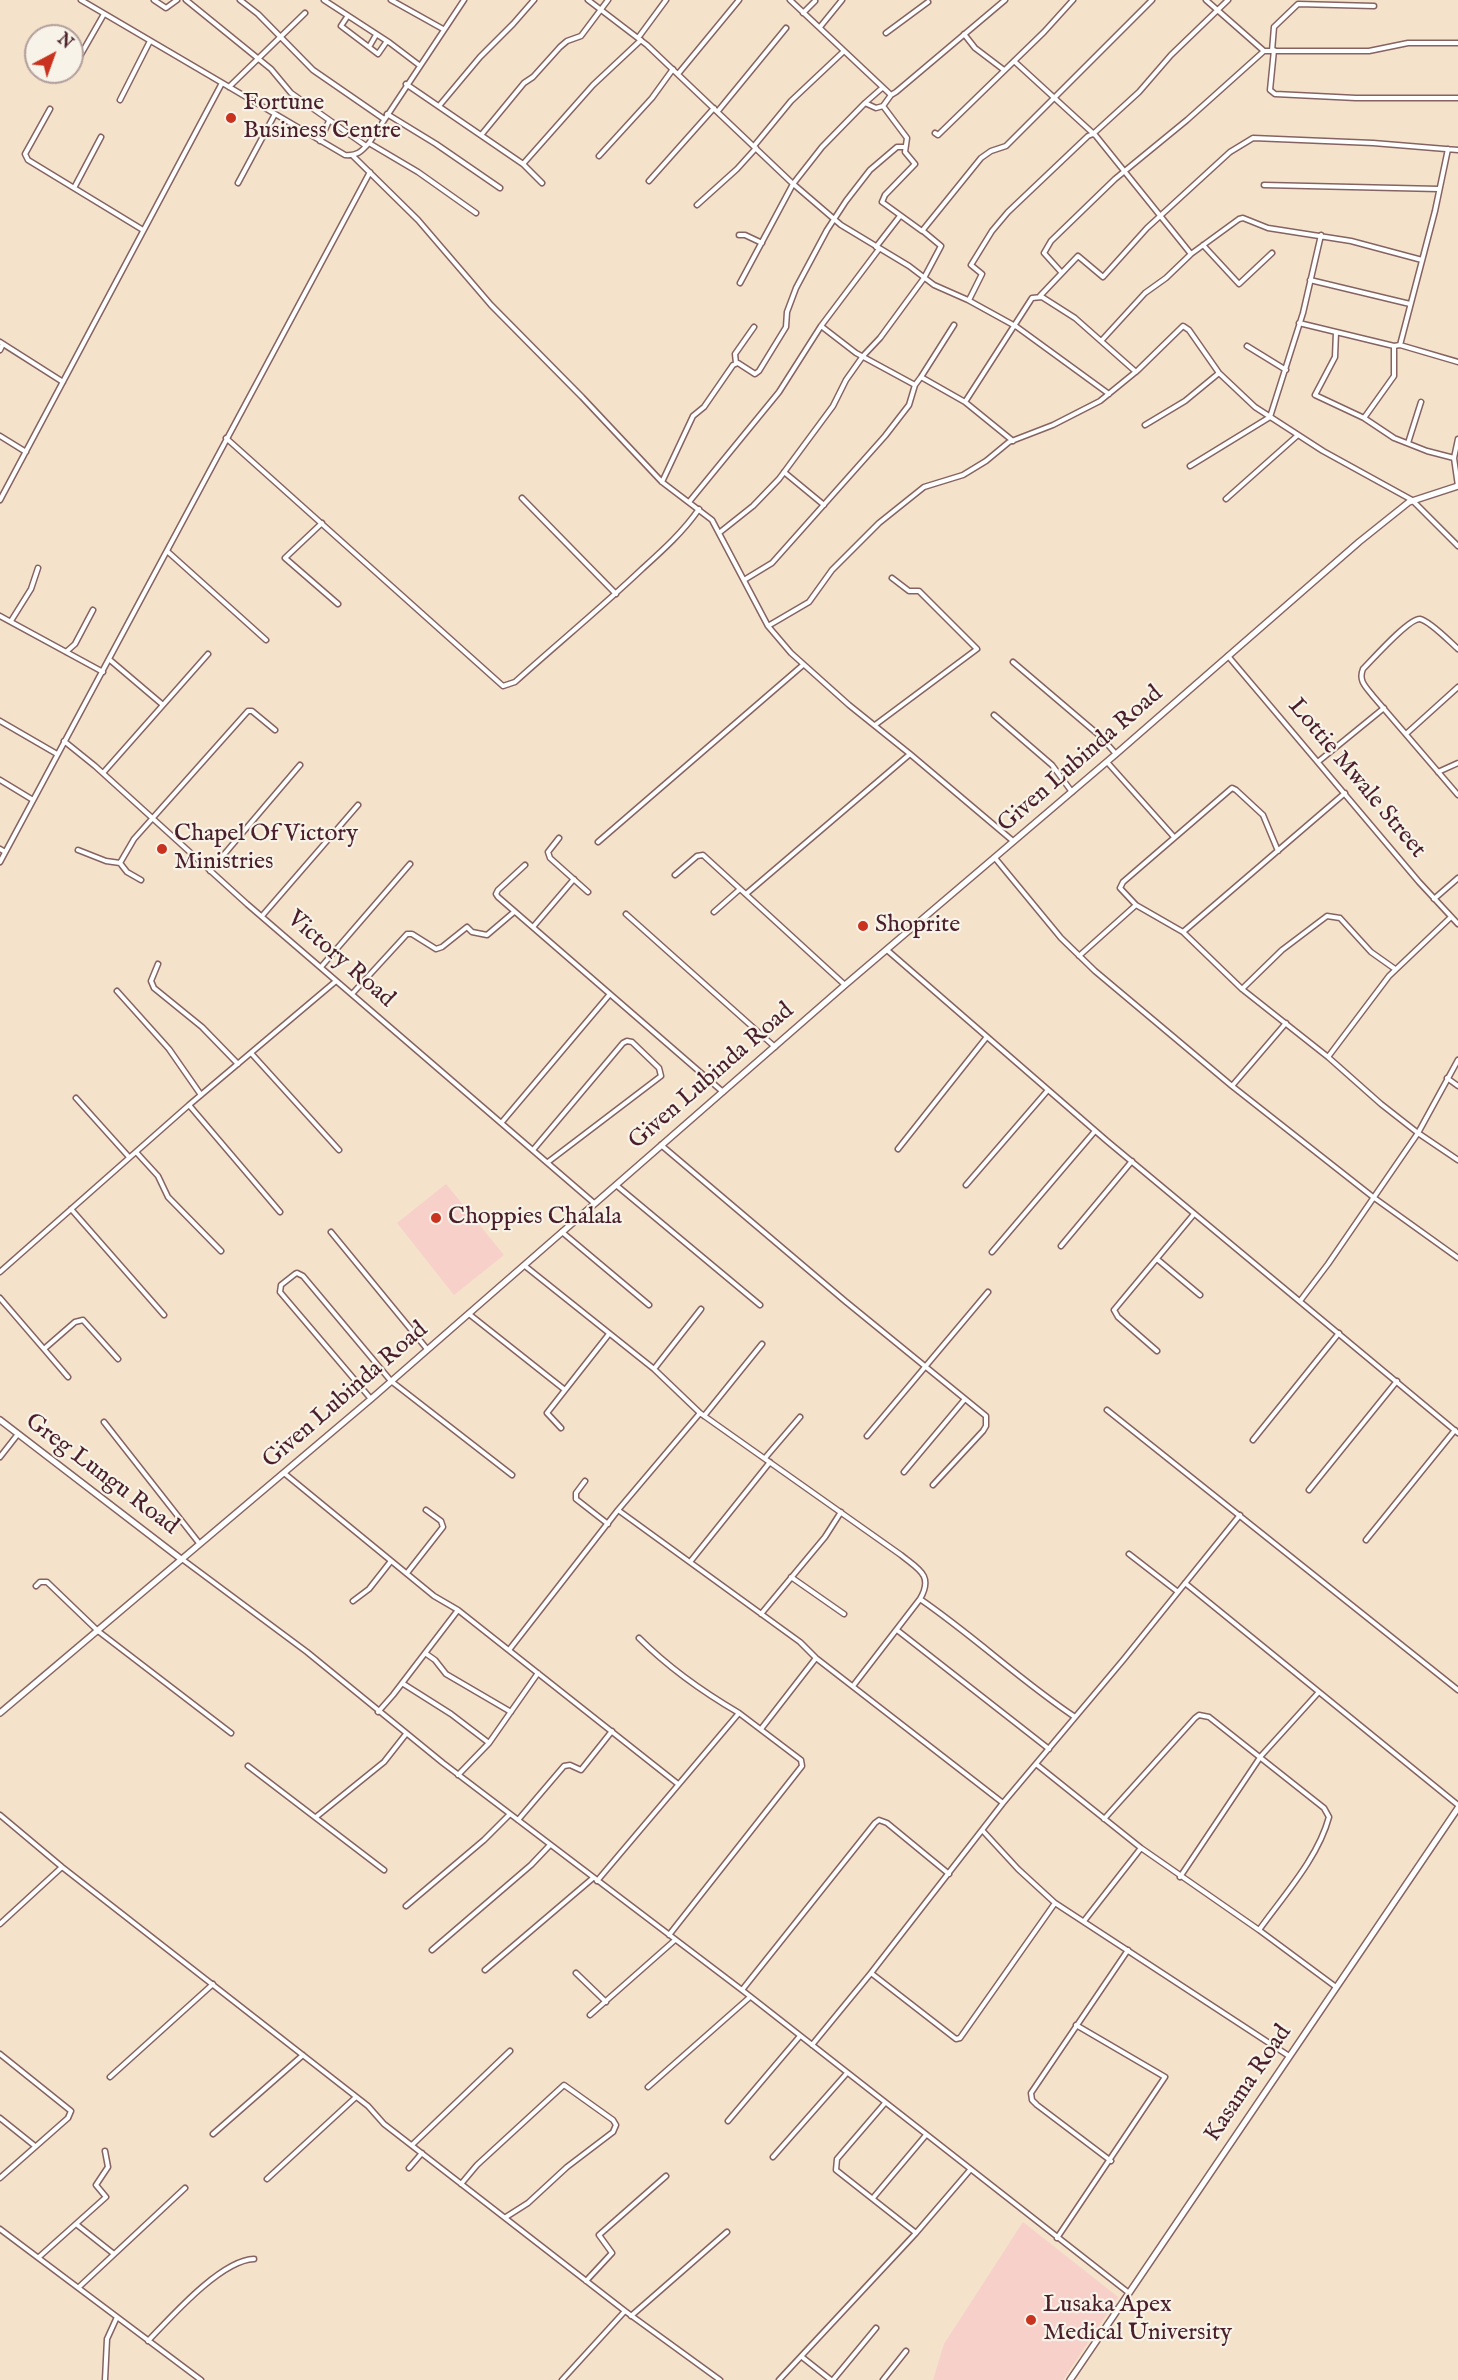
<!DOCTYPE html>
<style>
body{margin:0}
#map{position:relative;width:1458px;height:2380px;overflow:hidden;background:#f4e2ca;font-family:"IM FELL English",serif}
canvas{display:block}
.north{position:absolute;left:24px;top:24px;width:60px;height:60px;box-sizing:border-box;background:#f7f3e8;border:2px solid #b29e9c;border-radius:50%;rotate:41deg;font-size:16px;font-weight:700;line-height:24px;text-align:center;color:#4a1f2b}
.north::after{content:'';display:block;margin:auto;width:21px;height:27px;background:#c8321e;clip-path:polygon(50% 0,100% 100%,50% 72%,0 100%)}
</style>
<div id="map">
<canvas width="1458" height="2380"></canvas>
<div class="north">N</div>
</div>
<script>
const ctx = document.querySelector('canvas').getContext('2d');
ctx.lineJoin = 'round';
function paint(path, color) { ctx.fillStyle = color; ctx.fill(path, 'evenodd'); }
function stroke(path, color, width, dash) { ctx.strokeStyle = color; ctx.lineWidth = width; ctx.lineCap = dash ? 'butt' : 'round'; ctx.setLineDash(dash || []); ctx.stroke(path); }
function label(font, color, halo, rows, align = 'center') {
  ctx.font = font + ' "IM FELL English",serif'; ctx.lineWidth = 4.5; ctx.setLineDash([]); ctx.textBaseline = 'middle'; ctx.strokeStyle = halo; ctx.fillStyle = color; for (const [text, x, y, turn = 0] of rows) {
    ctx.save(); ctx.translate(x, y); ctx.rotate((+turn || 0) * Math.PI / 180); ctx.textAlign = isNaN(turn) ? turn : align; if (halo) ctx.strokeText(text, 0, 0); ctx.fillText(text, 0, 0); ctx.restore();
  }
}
paint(new Path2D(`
 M446,1184l58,71 -50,40 -57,-72z
 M1023,2222l95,75 -55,83h-130l11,-36z`), '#f7d0ca');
const street = new Path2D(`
 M81,0l264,155c12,1 16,-3 24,-12l95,-143
 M154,0l12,8 11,-8
 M186,0l85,69 20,24 75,53
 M240,0l18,14 55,56 71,49
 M324,0l66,43 29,22
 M391,0l52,29
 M588,0l59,45 144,137 50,43 68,41 25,19 34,15 49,27 92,67
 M790,0l101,95
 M1005,0l-109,92 -5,3 -8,11 24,32 -2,14 10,12 -30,31 -3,7 40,29 59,-73 10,-7 15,-5 146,-146
 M1206,0l58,51h105l39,-8h50
 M803,13l12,-12
 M347,17l-6,9 37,28 9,-13
 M820,27l22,-27
 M886,33l42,-31
 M964,34l11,14 29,22
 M638,38l28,-38
 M369,47l7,-12
 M1274,50l-4,40 5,4 81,4h102
 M1272,51l2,-24 24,-23 76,2
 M1014,61l82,75 95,118
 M72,70l32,-56
 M678,74l61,-74
 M406,84l117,80 19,19
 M229,87l76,-74
 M120,100l30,-59
 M865,103l17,-15
 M439,106l41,-49 33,-33 21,-24
 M50,109l-25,45 3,6 115,70
 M718,111l68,-83
 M387,114l49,30 64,44
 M935,133l3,2 106,-103 29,-32
 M482,134l42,-51 9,-6 27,-30 7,-6 14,-5 27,-36
 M320,141l9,-20
 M369,143l49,29 58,41
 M754,146l37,-45 52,-49
 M353,156l65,64 73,85 91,92 80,85 50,38 56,106 23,27 58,52 61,49 103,87
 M599,156l53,-58 21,-29
 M523,164l70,-79 48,-45
 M649,181l65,-73
 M238,183l37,-69
 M1264,185l175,4
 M74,188l27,-51
 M697,205l40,-36 19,-21
 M739,235h6l17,8
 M1203,245l36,39 33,-31
 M876,247l24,-31
 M1062,273l-18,-20 7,-12 64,-62 72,-59 77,-69
 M1310,280l100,24
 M740,283l53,-99 29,-37 43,-44 11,5 7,-2
 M1040,296l38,-40 25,21 44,-49 83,-76 23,-14 120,5 85,7
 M969,300l13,-26 -11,-9 21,-34 16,-19 80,-76 5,-2 46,-42 32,-37 57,-55
 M1299,323l95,23 6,-1 58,17
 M821,326l35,27 59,32
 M1336,332l-1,25 -20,38 49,23 30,20 33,13 27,7
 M1102,340l43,-47 21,-15 25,-24 48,-35 4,-1 25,10 83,13 71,19
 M0,342l63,40
 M1400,345l35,-134 13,-62
 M1247,346l39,24
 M0,350l3,-6
 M736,363l-1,-9 19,-27
 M921,377l33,-52
 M965,402l67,-104 10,-1 33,21 61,54
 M1364,418l30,-42v-30
 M1145,425l40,-24 34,-28
 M0,436l26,16
 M226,438l277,248 12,-4c42,-38 86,-74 127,-113 21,-19 41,-37 57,-60
 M1408,443l13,-41
 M1190,466l80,-49 33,-104 18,-78
 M784,472l40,33
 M662,482l31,-66 11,-9 29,-42 5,-2 17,11 4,-3 27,-44 1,-15 9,-24 31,-58 19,-29 24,-31 27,-23h7
 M1458,486l-4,-28 4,-19
 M522,498l94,96
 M1226,499l72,-64
 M0,500l222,-417
 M689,502l90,-110 42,-66 58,-77
 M322,523l-37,35 53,46
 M719,533l34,-27 26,-27 54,-73 13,-26 17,-24 17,-18 44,-60 17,-32 -18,-15
 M167,551l99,89
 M744,580l28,-17 113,-127 24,-31 6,-20 6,-8 44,25 48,39
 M0,616l103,56
 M11,621l20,-32 7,-21
 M768,626l41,-24 23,-32 47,-47 45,-36 39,-12 23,-14 23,-19 44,-17 47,-24 38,-31 45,-44 6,4 30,43 36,34 68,44 89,49 46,46
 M1458,649c-8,-7 -28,-28 -38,-30 -11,-1 -48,41 -57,50 -5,12 3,18 10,27l85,99
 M66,652l9,-8 18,-34
 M1228,656l191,226 39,42
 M110,660l53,45
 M1013,662l87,74 16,18
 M994,715l58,50 20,27
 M0,721l57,33
 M875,725l102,-76 -58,-58h-10l-17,-13
 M1406,734l52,-47
 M64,741l31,25 152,138 347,299
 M1319,761l65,-53
 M1107,762l67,75
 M1438,772l20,-9
 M103,773l105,-119
 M0,780l33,20
 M559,838l-11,14 2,6 38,34
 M598,842l205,-177
 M0,849l5,3
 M78,850l28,11 14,2
 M1278,851l-15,-36 -27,-25 -4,-2 -109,94 -3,6 16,17 47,27 59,57 86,68 53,47 37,29 40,27
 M995,858l66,80 34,33 137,115 141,111 85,61
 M0,862l370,-690
 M525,865l-27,25 -2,4 2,3 225,195
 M210,871l90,-106
 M675,875l22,-19 6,-1 142,130
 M141,880l-14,-8 -7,-9 14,-24 114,-128h4l23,19
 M746,894l164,-140
 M1434,899l24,-21
 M714,912l26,-23
 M626,914l149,133
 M262,916l96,-111
 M533,927l41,-48
 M1183,932l162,-139
 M887,950l220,191 351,292
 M1079,956l57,-51
 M158,964l-7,17 3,7 48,39 36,37
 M321,967l89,-103
 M1242,989l40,-39 45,-34 13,2 31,34 24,17
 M117,991l52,58 32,46
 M352,994l55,-60h5l24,15 6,-2 25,-20 5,5 15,3 27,-23
 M251,1053l88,97
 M1328,1057l61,-81 62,-59
 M1447,1078l11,8
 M1232,1086l54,-63
 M76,1098l53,59
 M189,1105l91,107
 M502,1122l108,-128
 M661,1145l184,156 141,115v10l-3,5 -50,54
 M898,1149l88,-111
 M533,1150l90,-107 4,-2 5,1 27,26 2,8 -113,86
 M136,1152l22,24 10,21 53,54
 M616,1185l144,120
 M966,1185l82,-95
 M71,1209l93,106
 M331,1232l96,117
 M562,1232l87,73
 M1061,1246l71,-85
 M992,1252l103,-121
 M1157,1259l43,36
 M525,1266l129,103 46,44 201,142c17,14 33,20 19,44l-67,87
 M0,1272l189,-167 147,-124
 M0,1298l68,79
 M1300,1301l28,-37 90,-131 40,-73
 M469,1314l96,76
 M44,1349l31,-27 8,-2 35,39
 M1157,1351l-39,-34 -4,-7 80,-96
 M654,1369l47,-60
 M371,1399l-91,-107 1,-7 14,-11 2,-1 6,3 88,105 121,94
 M1107,1410l351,280
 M704,1416l58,-72
 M104,1422l95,121
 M561,1428l-14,-15 62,-79
 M867,1436l121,-144
 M1253,1440l86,-107
 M0,1457l18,-23
 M765,1458l35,-41
 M904,1472l61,-73
 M284,1473l150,123 24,14 220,174
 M585,1481l-9,12v6l32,25
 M1309,1490l88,-109
 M618,1510l182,132 16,16 187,145
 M1366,1540l89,-110
 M1129,1554l49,38
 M182,1559l125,93 136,111 299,227 387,303
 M690,1562l80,-100
 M407,1573l36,-46 -2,-6 -15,-11
 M791,1577l53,37
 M1185,1583l273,222
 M36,1586l4,-4h7l51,49 133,102
 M920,1599c54,37 101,82 155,118
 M353,1601l16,-12 22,-28
 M761,1614l64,-77 16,-25
 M897,1630l152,119
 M639,1638c30,30 64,54 100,75
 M509,1650l109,-140 82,-97
 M425,1653l10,7 11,14 65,38
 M402,1683l49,31 38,29
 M378,1712l15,-17 65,-85
 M761,1729l55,-71
 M1036,1764l105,84 118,82 77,57
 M248,1766l136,104
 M458,1775l31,-32 49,-70
 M0,1815l62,52 306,239 16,18 241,187 95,69
 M316,1817l68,-55 22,-28
 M1104,1819l91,-101 4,-3 10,2 115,91 5,9c-11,41 -45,78 -70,113
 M518,1820l46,-54 6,-1 11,5 31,-39
 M983,1831l35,38 37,34 234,153
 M1180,1877l81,-121 57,-63
 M597,1881l142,-168 62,47 1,6 -133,169
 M406,1906l78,-66 26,-26
 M1084,1921l57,-73
 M0,1924l62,-57
 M432,1950l99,-85 19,-20
 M485,1970l108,-92
 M576,1973l30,29
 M871,1973l85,66 4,-1 95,-135
 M742,1990l133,-167 4,-3 8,3 62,51
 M590,2015l85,-75
 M812,2045l59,-72 132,-170 121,-144 116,-144
 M0,2054l71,57 -3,7 -68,60
 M110,2077l103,-93
 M648,2087l102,-90
 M885,2103l-48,56 -1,11 80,63
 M0,2118l35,28
 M728,2121l72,-85
 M213,2134l90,-79
 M412,2145l98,-94
 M773,2157l74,-84
 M1111,2161l-74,-56 -5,-5 -1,-7 97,-143
 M409,2168l13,-15
 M267,2179l89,-82
 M461,2184l16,-19 87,-80 49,35 3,5 -3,7 -46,35 -39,36 -22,14
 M873,2198l53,-63
 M76,2224l38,30
 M0,2229l201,151
 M1057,2238l108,-161 -89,-52
 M39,2257l67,-60 -10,-12 12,-18 -3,-16
 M586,2281l26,-28 -13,-18 67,-59
 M79,2287l106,-99
 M631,2316l96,-84
 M148,2341c23,-24 73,-81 106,-82
 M802,2357l29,23
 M105,2380l2,-41 10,-22
 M562,2380l63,-69
 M779,2380l137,-147 54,-63
 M833,2380l43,-52
 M883,2380l23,-29`);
const secondary = new Path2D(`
 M0,1420l181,139
 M0,1713l371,-314 474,-414 271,-231 243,-212 50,-40 49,-16
 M1070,2380l388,-572`);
stroke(street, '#866363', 7);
stroke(secondary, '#866363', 8);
stroke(street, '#fff', 4);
stroke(secondary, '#fff', 5);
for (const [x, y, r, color] of [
 [231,118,6,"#c8321e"],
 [162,849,6,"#c8321e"],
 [863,926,6,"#c8321e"],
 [436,1218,6,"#c8321e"],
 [1031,2320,6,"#c8321e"]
]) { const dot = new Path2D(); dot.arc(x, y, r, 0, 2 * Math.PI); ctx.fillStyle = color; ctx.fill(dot); stroke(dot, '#f7f3e8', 2); }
label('24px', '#4a1f2b', '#f7f3e8', [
 ["Fortune",243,104],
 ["Business Centre",243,132],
 ["Chapel Of Victory",174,835],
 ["Ministries",174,863],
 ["Shoprite",875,926],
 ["Choppies Chalala",448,1218],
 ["Lusaka Apex",1043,2306],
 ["Medical University",1043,2334]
], 'left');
label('24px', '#4a1f2b', '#f7f3e8', [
 ["Given Lubinda Road",1081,760,-41],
 ["Lottie Mwale Street",1356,779,50],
 ["Victory Road",340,960,41],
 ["Given Lubinda Road",712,1077,-41],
 ["Given Lubinda Road",346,1396,-41],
 ["Greg Lungu Road",101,1475,37],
 ["Kasama Road",1249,2084,-56]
]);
</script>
